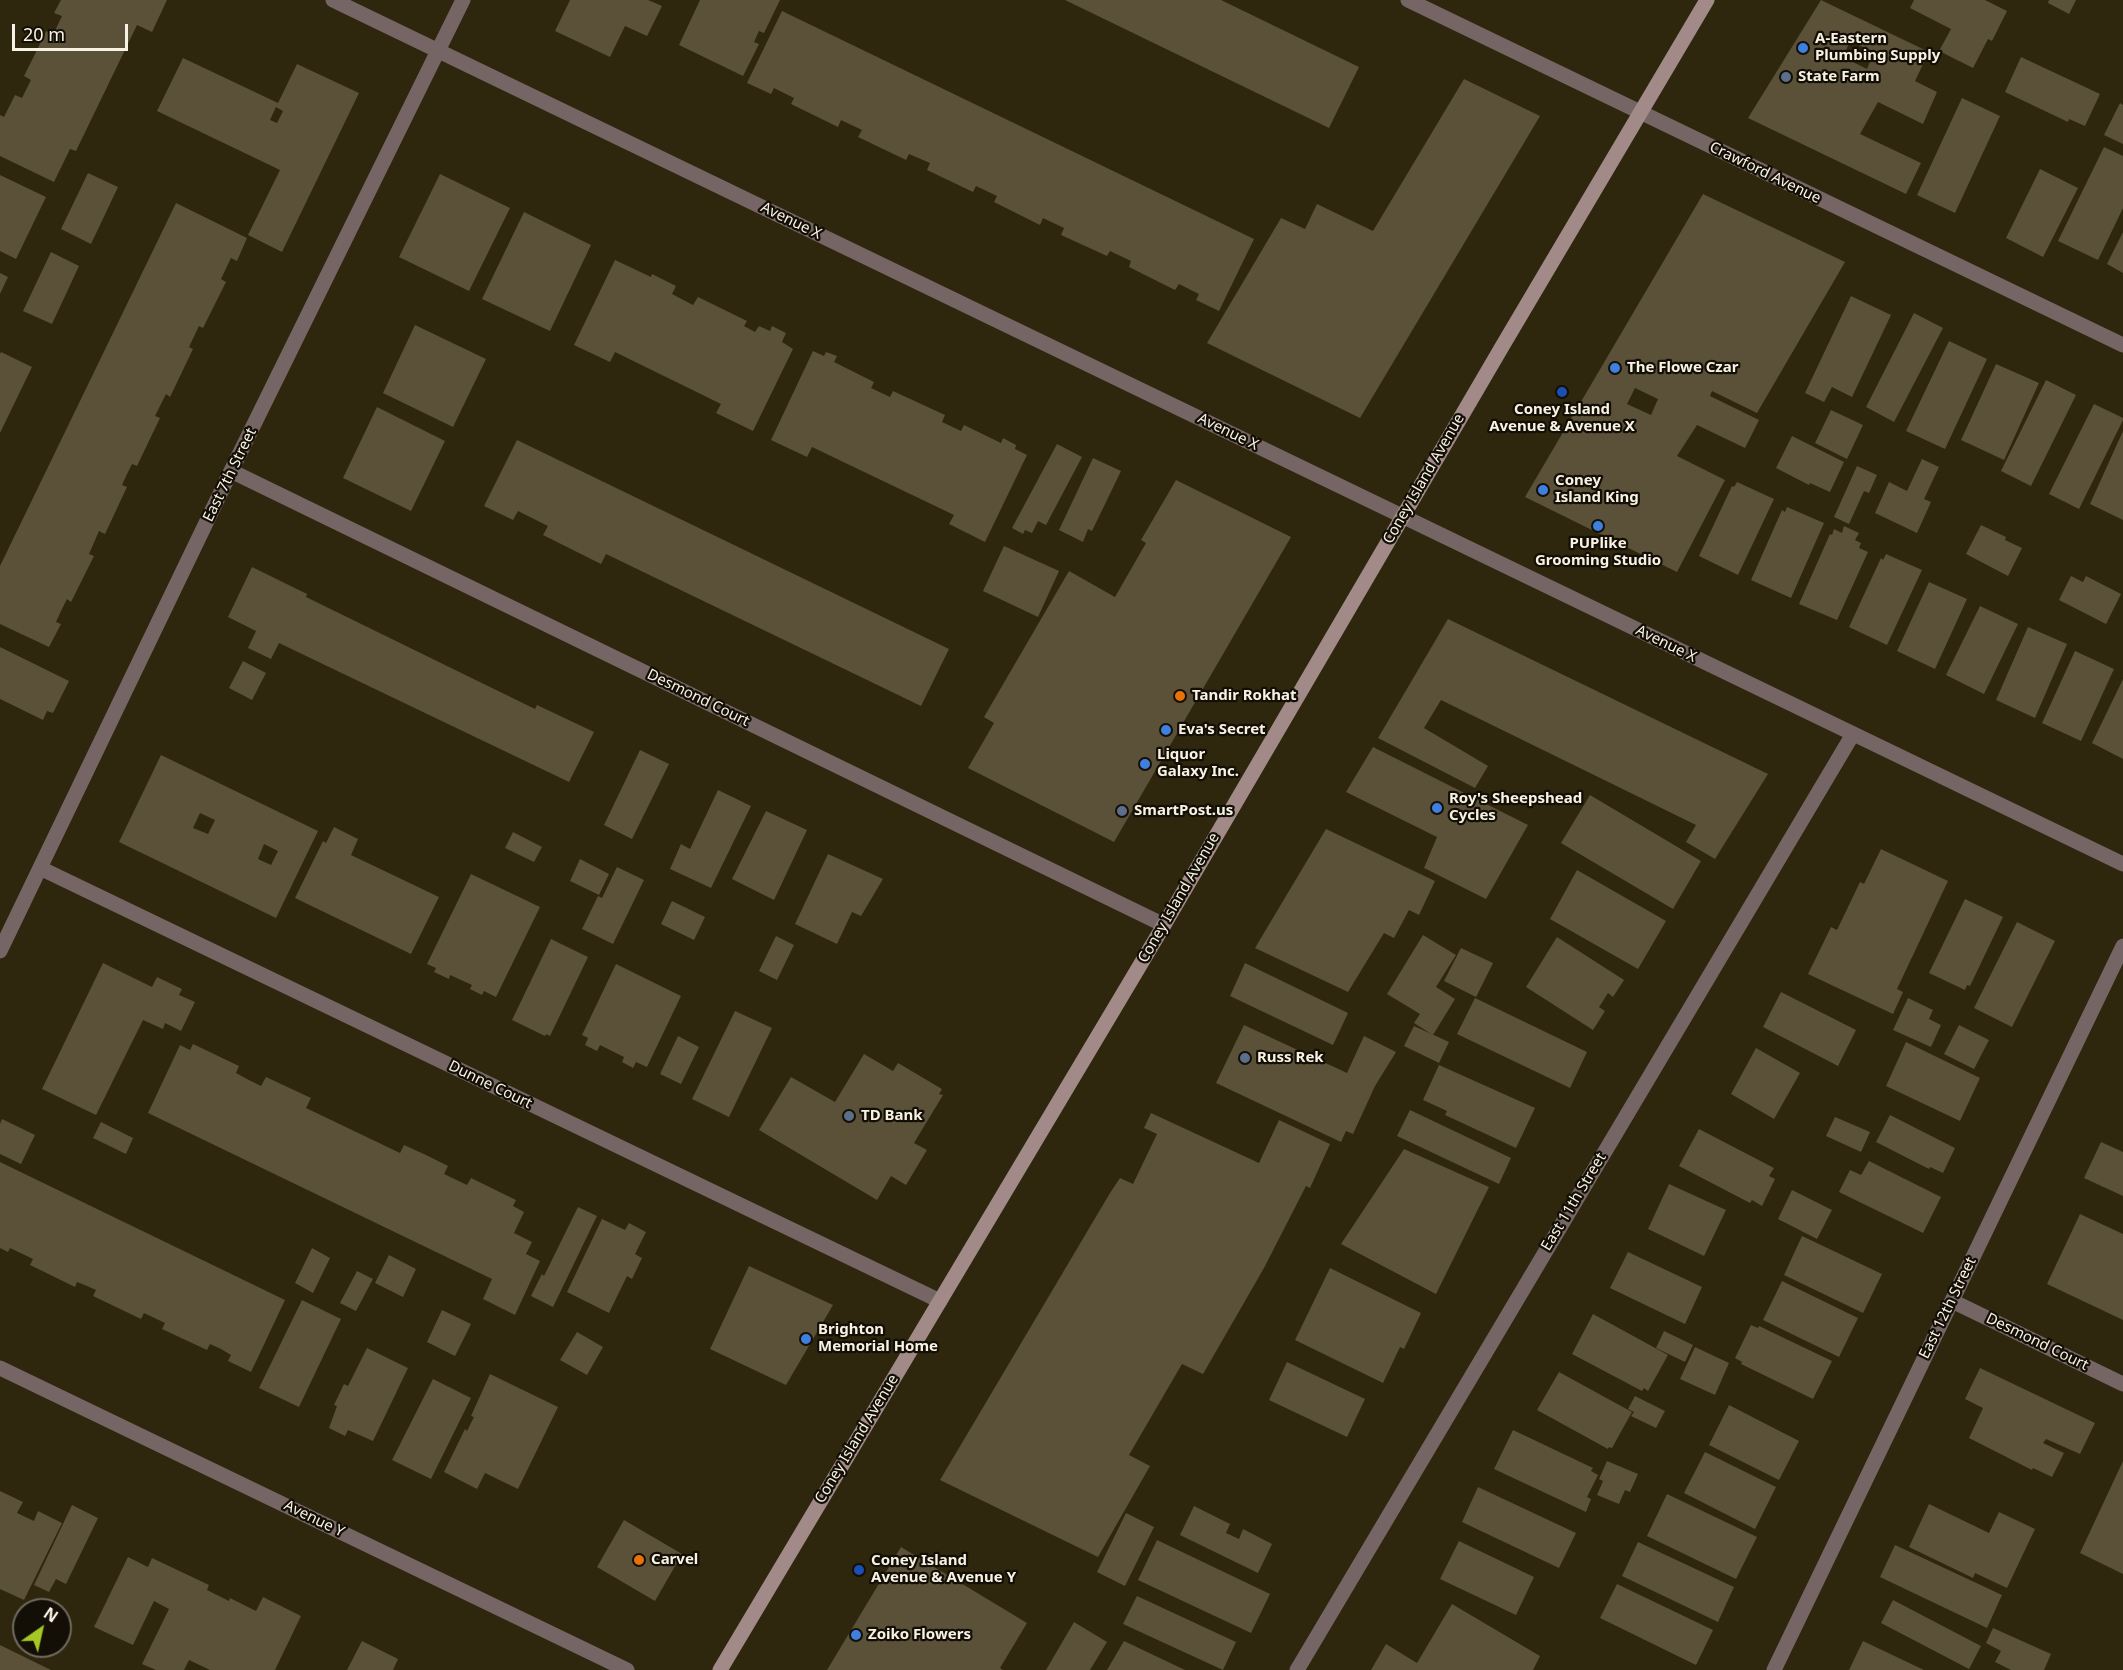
<!DOCTYPE html>
<style>
body{margin:0}
#map{position:relative;width:2123px;height:1670px;overflow:hidden;background:#2e260d;font-family:"Noto Sans",sans-serif}
canvas{display:block}
.north{position:absolute;left:12px;top:1598px;width:60px;height:60px;box-sizing:border-box;background:#130f06;border:2px solid #6e6a5e;border-radius:50%;rotate:34deg;font-size:16px;font-weight:700;line-height:24px;text-align:center;color:#f7f2e3}
.north::after{content:'';display:block;margin:auto;width:21px;height:27px;background:#a5c823;clip-path:polygon(50% 0,100% 100%,50% 72%,0 100%)}
.scale{position:absolute;left:12px;top:24px;width:116px;height:27px;box-sizing:border-box;border:3px solid #f7f2e3;border-top:0;padding-left:8px;font-size:18px;line-height:21px;white-space:nowrap;color:#f7f2e3;-webkit-text-stroke:4px #130f06;paint-order:stroke}
</style>
<div id="map">
<canvas width="2123" height="1670"></canvas>
<div class="north">N</div>
<div class="scale">20 m</div>
</div>
<script>
const ctx = document.querySelector('canvas').getContext('2d');
ctx.lineJoin = 'round';
function paint(path, color) { ctx.fillStyle = color; ctx.fill(path, 'evenodd'); }
function stroke(path, color, width, dash) { ctx.strokeStyle = color; ctx.lineWidth = width; ctx.lineCap = dash ? 'butt' : 'round'; ctx.setLineDash(dash || []); ctx.stroke(path); }
function label(font, color, halo, rows, align = 'center') {
  ctx.font = font + ' "Noto Sans",sans-serif'; ctx.lineWidth = 4.5; ctx.setLineDash([]); ctx.textBaseline = 'middle'; ctx.strokeStyle = halo; ctx.fillStyle = color; for (const [text, x, y, turn = 0] of rows) {
    ctx.save(); ctx.translate(x, y); ctx.rotate((+turn || 0) * Math.PI / 180); ctx.textAlign = isNaN(turn) ? turn : align; if (halo) ctx.strokeText(text, 0, 0); ctx.fillText(text, 0, 0); ctx.restore();
  }
}
paint(new Path2D(`
 M61,0h106l-15,32 -15,-7 -61,126 -6,-2 -16,33 -54,-26v-41l4,2 11,-22 7,3 9,-18 -7,-4 11,-22 11,-23 7,4 9,-19 -8,-3z
 M570,0h78l14,6 -15,30 -22,-10 -15,31 -55,-26z
 M700,0h80l-16,33 -5,-2 -5,11 5,2 -16,32 -64,-31z
 M1065,0h156l138,67 -30,61z
 M1821,0l108,52 -14,29 22,11 -14,32 -45,-22 -18,32 61,29 -15,31 -158,-76zM1850,41l24,11 -7,17 -24,-12z
 M1914,0h71l22,11 -15,30 -4,-2 -15,29 -34,-17 12,-22 -41,-21z
 M2049,0h27l-7,14 -21,-11z
 M782,11l472,228 -35,72 -23,-11 3,-6 -20,-10 -4,6 -46,-23 2,-6 -21,-10 -3,5 -46,-21 3,-7 -21,-10 -3,7 -46,-23 3,-6 -21,-10 -3,6 -46,-22 3,-7 -21,-9 -3,6 -48,-23 4,-7 -21,-10 -3,7 -47,-23 3,-6 -20,-10 -3,6 -24,-11z
 M2021,57l79,37 -15,32 -16,-7 -1,3 -63,-30z
 M183,58l95,45 19,-39 62,29 -77,159 -34,-17 32,-65 -123,-59zM276,107l7,4 -6,12 -7,-3z
 M1464,79l76,37 -180,302 -153,-75 74,-125 24,11 12,-25 56,27z
 M1962,98l38,18 -45,97 -38,-18z
 M2120,103l3,2v39l-19,-9z
 M2104,147l19,9v52l-25,52 -40,-19z
 M2040,169l38,19 -35,69 -37,-19z
 M88,173l30,14 -27,57 -30,-15z
 M440,174l70,34 -41,83 -70,-34z
 M0,175l46,22 -30,62 -16,-8z
 M1703,194l142,68 -88,151 -45,-22 -2,5 49,24 -14,28 -48,-23 -20,31 48,24 -48,92 -152,-75zM1635,388l23,11 -7,16 -24,-11z
 M176,203l71,35 -10,23 -6,-3 -10,21 5,3 -23,46 -4,-2 -10,21 4,2 -23,48 -4,-3 -11,22 5,2 -23,48 -5,-2 -5,10 -5,11 5,2 -22,47 -6,-3 -10,23 5,2 -23,46 -4,-3 -6,12 -5,11 5,2 -12,23 -49,-23v-58z
 M524,212l67,33 -41,86 -68,-32z
 M2123,232v41l-16,-9z
 M51,252l28,14 -27,58 -29,-13z
 M615,260l36,17 1,-3 24,12 -4,8 21,11 5,-8 49,24 -3,5 11,6 4,-6 11,5 2,-5 14,7 -4,9 11,7 -40,82 -37,-18 5,-9 -106,-52 -5,10 -36,-17z
 M0,273l8,4 -8,17z
 M1851,296l40,19 -39,82 -20,-10 -8,15 -19,-9z
 M1914,313l29,15 -49,94 -28,-15z
 M415,325l71,34 -33,68 -70,-34z
 M1949,341l38,18 -42,90 -39,-18z
 M813,351l11,5 2,-4 11,4 -3,6 40,20 -3,6 19,9 3,-6 52,24 -3,7 19,9 3,-6 37,18 2,-5 13,7 -1,4 12,6 -42,87 -36,-18 5,-9 -142,-68 -5,10 -36,-17z
 M1,352l31,15 -32,66v-79z
 M1996,364l43,19 -35,77 -43,-20z
 M2046,380l30,15 -45,91 -30,-15z
 M2094,404l29,14v2l-44,89 -30,-15z
 M377,407l68,34 -34,70 -68,-33z
 M1831,410l32,15 -16,34 -32,-16z
 M2123,431v89l-33,-16z
 M1792,436l52,26 -14,30 -20,-9 -1,2 -33,-17z
 M517,440l432,209 -28,57 -315,-152 -5,10 -58,-29 5,-9 -30,-15 -5,9 -29,-14z
 M1057,444l25,13 -36,68 -8,-4 -6,12 -7,-3 -2,4 -11,-6z
 M1093,458l28,13 -29,60 -4,-2 -5,13 -24,-12z
 M1922,459l17,8 -15,32 7,3 -14,31 -42,-20 14,-31 18,9z
 M1857,466l20,9 -8,18 -5,-2 -15,33 -15,-7z
 M1176,480l115,57 -177,305 -146,-74 26,-45 -10,-6 85,-146 46,26 31,-54 -5,-3z
 M1737,482l37,17 -36,76 -39,-19 33,-70 2,1z
 M1787,507l37,16 -33,75 -40,-18 31,-70 3,2z
 M1981,525l25,12 -1,3 17,8 -14,28 -42,-22z
 M1844,526l15,7 -4,7 6,3 -2,5 9,4 -31,68 -38,-16 31,-70 2,1 2,-6 8,4z
 M1004,546l55,25 -21,46 -55,-26z
 M1886,554l36,16 -35,75 -38,-18 32,-69 2,2z
 M252,567l55,27 -1,3 229,112 2,-4 57,27 -25,50 -290,-139 -8,16 -23,-11 8,-17 -28,-14z
 M2071,576l12,6 3,-6 35,18 -15,30 -47,-24z
 M1929,582l38,17 -32,70 -38,-18z
 M1980,606l38,18 -34,70 -38,-19z
 M1448,619l320,155 -53,85 -29,-17 10,-17 -255,-125 -17,28 64,38 -13,22 -97,-50z
 M2028,627l39,17 -32,74 -39,-18z
 M0,647l69,34 -16,32 -6,-2 -4,9 -43,-21z
 M2075,651l39,18 -33,72 -39,-18z
 M243,661l23,12 -14,27 -23,-12z
 M2123,679v80l-31,-16z
 M1373,747l155,78 -42,74 -62,-31 13,-31 -91,-45z
 M640,750l29,14 -37,75 -28,-14z
 M161,755l157,76 -42,87 -157,-76zM200,813l15,7 -7,14 -15,-6zM264,844l14,7 -7,14 -13,-6z
 M718,790l33,16 -40,82 -41,-19 11,-25 9,5z
 M1590,795l111,66 -28,48 -112,-66z
 M766,811l41,19 -33,70 -42,-21z
 M334,827l24,12 -7,16 88,42 -28,57 -116,-56 28,-57 3,2z
 M1326,829l109,52 -16,34 -10,-5 -15,28 -10,-5 -36,59 -93,-44z
 M513,832l29,15 -8,15 -29,-14z
 M1881,849l67,32 -51,108 6,3 -10,22 -85,-40 23,-47 6,3 23,-48 4,2z
 M828,854l55,25 -22,37 -9,-4 -15,32 -42,-20z
 M580,859l29,15 -10,21 -29,-14z
 M617,867l27,13 -31,64 -31,-15 16,-33 4,2z
 M1577,870l89,51 -28,48 -88,-50z
 M471,874l69,33 -44,90 -12,-6 -2,4 -12,-6 2,-4 -22,-10 -1,4 -15,-7 2,-4 -9,-4z
 M1965,899l38,18 -33,69 -3,-1 -2,5 -36,-17z
 M672,901l33,16 -11,23 -33,-16z
 M2017,922l38,19 -43,86 -38,-19z
 M1423,935l33,20 -20,32 19,12 -22,36 -19,-12 6,-9 -33,-20z
 M776,936l18,9 -17,35 -18,-9z
 M1557,937l67,43 -11,17 -5,-4 -5,8 -4,6 6,4 -12,19 -67,-43z
 M551,939l37,18 -38,79 -4,-2 -1,2 -33,-16z
 M1461,948l32,15 -17,34 -32,-16z
 M103,963l49,24 5,-10 25,12 -3,6 16,7 -14,29 -16,-8 -2,6 -20,-9 -47,95 -54,-26z
 M1245,963l103,50 -15,32 -103,-49z
 M616,964l65,32 -34,71 -11,-5 -3,6 -11,-6 2,-5 -24,-12 -3,6 -12,-6 3,-7 -6,-3z
 M1781,992l75,38 -18,36 -75,-39z
 M1475,998l112,54 -17,36 -113,-54z
 M1908,998l25,12 -4,9 12,6 -10,22 -38,-17z
 M735,1011l37,17 -43,89 -37,-18z
 M1244,1025l103,48 17,-37 32,16 -21,34 -22,48 -7,-3 -5,11 -125,-59z
 M1959,1025l30,15 -15,29 -30,-15z
 M1414,1026l35,16 -10,21 -35,-17z
 M678,1036l21,11 -18,37 -21,-10z
 M1906,1042l74,36 -20,43 -74,-35z
 M193,1044l46,22 -3,7 11,6 14,7 5,-9 45,21 -5,10 94,45 4,-8 22,10 22,11 -4,8 23,11 4,-7 45,22 -3,6 11,6 -10,21 18,9 -6,12 14,7 -25,54 -32,-16 9,-20 -344,-166 32,-68 10,5z
 M1756,1048l44,25 -26,46 -43,-25z
 M864,1054l29,17 5,-8 44,26 -3,5 4,1 -29,48 13,7 -21,35 -15,-9 -14,24 -118,-70 32,-53 44,25z
 M1439,1065l96,43 -19,40 -71,-33 2,-4 -24,-11z
 M1410,1110l101,48 -12,26 -102,-48z
 M1151,1113l108,50 20,-43 51,24 -20,44 -4,-2 -42,82 -61,106 -21,-10 -53,91 21,11 -52,91 -158,-77 170,-287 10,-15 13,6 24,-50 -13,-6z
 M1890,1115l65,33 -12,25 -13,-6 -1,2 -53,-27z
 M1835,1117l35,15 -9,20 -35,-16z
 M2,1119l33,16 -14,29 -21,-10v-30z
 M101,1122l32,16 -7,16 -33,-16z
 M1699,1129l75,39 -5,8 6,3 -13,27 -10,-6 -2,3 -71,-37z
 M2101,1142l22,10v44l-39,-18z
 M1404,1149l85,38 -53,107 -95,-50z
 M1869,1161l72,36 -18,36 -84,-41 11,-22 11,5z
 M0,1162l285,138 -34,72 -23,-11 3,-6 -10,-6 -11,-5 -3,6 -45,-21 3,-6 -21,-10 -3,6 -48,-23 3,-6 -9,-4 -10,-4 -2,5 -45,-22 3,-6 -23,-11 -2,4 -8,-4z
 M1669,1184l57,26 -22,46 -56,-27z
 M1792,1190l40,20 -15,29 -39,-20z
 M578,1207l19,9 -44,91 -22,-11 11,-22 2,2z
 M2080,1214l43,20v86l-76,-36z
 M602,1219l23,11 4,-7 17,9 -11,22 7,4 -10,21 -5,-3 -18,37 -42,-21z
 M1802,1236l80,38 -19,39 -79,-38z
 M312,1248l18,10 -17,35 -18,-10z
 M1628,1252l74,35 -17,37 -75,-36z
 M389,1255l27,14 -13,28 -28,-14z
 M749,1266l84,39 -47,80 -76,-36z
 M1330,1268l91,45 -17,36 -4,-2 -17,36 -88,-43z
 M357,1271l16,8 -17,32 -16,-8z
 M1782,1281l76,37 -19,39 -76,-37z
 M302,1300l39,19 -42,88 -40,-19z
 M442,1310l29,14 -16,32 -28,-14z
 M1593,1314l75,41 -20,36 -4,-3 -2,3 -70,-37z
 M1751,1325l7,3 1,-2 73,35 -19,38 -72,-35 1,-2 -7,-4z
 M1664,1331l29,14 -8,17 -29,-14z
 M577,1332l26,15 -16,28 -27,-15z
 M1695,1347l34,16 -14,32 -35,-16z
 M367,1348l41,20 -35,73 -25,-11 -3,6 -16,-8 8,-22 -3,-1 10,-21 4,2z
 M1287,1362l78,37 -18,38 -78,-37z
 M1980,1368l115,55 -15,31 -34,-15 -3,4 21,10 -12,24 -19,-9 -1,2 -63,-32 14,-30 -18,-9z
 M1559,1372l73,40 -20,36 -3,-1 -1,2 -71,-39z
 M490,1374l68,33 -40,82 -33,-16 -8,16 -33,-17 21,-43 2,2 7,-14 -3,-1z
 M433,1379l38,19 -40,81 -39,-19z
 M1635,1396l30,15 -9,17 -25,-12 3,-4 -6,-3z
 M1729,1405l70,36 -20,39 -70,-35z
 M1513,1430l80,38 -2,3 7,4 -11,22 4,2 -5,13 -92,-43z
 M1705,1452l71,35 -21,42 -71,-36z
 M1607,1461l31,13 -8,18 -5,-2 -6,14 -22,-9 6,-14 -4,-2z
 M2123,1461v113l-43,-21z
 M1478,1487l98,46 -17,35 -97,-46z
 M0,1491l23,11 -6,11 17,8 4,-10 24,12 -38,77 -24,-11z
 M1667,1494l90,43 -21,42 -89,-43z
 M1929,1504l60,29 10,-21 36,17 -28,59 -32,-15 -2,5 -64,-31z
 M72,1505l26,13 -32,66 -10,-5 -7,13 -15,-7z
 M1194,1506l36,18 -4,9 13,6 4,-10 29,15 -14,29 -78,-38z
 M1126,1513l28,14 -29,59 -28,-14z
 M624,1520l58,34 -27,47 -58,-34z
 M1157,1540l113,54 -19,39 -113,-53z
 M1459,1541l75,36 -18,38 -76,-36z
 M1638,1542l96,45 -16,35 -96,-46z
 M1895,1545l107,50 -15,33 -107,-51z
 M901,1547l126,76 -27,45 3,2h-176z
 M128,1557l20,10 4,-9 57,27 -2,5 22,11 1,-3 26,13 7,-14 38,19 -26,54h-65l-21,-10 -5,10h-28l-14,-6 27,-55 -15,-8 -21,44 -39,-18z
 M1617,1584l96,46 -17,35 -96,-47z
 M1137,1596l99,46 -13,28 -100,-46z
 M1893,1600l88,46 -12,23 -88,-46z
 M1452,1604l88,52 -7,14h-162l15,-26 31,19z
 M1074,1622l33,20 -17,28h-44z
 M1993,1628l58,26 -7,16h-33l-16,-8 6,-11 -15,-8z
 M362,1641l36,18 -5,11h-46z
 M1124,1641l61,29h-78z
 M1863,1641l61,29h-75z
 M0,1645l51,25h-51z`), '#5b5138');
stroke(new Path2D(`
 M333,0l1790,864
 M1408,0l715,345
 M231,471l933,454
 M40,868l900,433
 M0,951l231,-480 232,-471
 M1952,1301l171,83
 M0,1368l627,302
 M1297,1670l556,-936
 M1774,1670l349,-724`), '#756665', 15);
stroke(new Path2D(`
 M720,1670l444,-745 339,-580 204,-345`), '#a18a88', 15);
for (const [x, y, r, color] of [
 [1803,48,6,"#3f7fe0"],
 [1786,77,6,"#5c6f8a"],
 [1615,368,6,"#3f7fe0"],
 [1562,392,6,"#1a4fb4"],
 [1543,490,6,"#3f7fe0"],
 [1598,526,6,"#3f7fe0"],
 [1180,696,6,"#e8710a"],
 [1166,730,6,"#3f7fe0"],
 [1145,764,6,"#3f7fe0"],
 [1437,808,6,"#3f7fe0"],
 [1122,811,6,"#5c6f8a"],
 [1245,1058,6,"#5c6f8a"],
 [849,1116,6,"#5c6f8a"],
 [806,1339,6,"#3f7fe0"],
 [639,1560,6,"#e8710a"],
 [859,1570,6,"#1a4fb4"],
 [856,1635,6,"#3f7fe0"]
]) { const dot = new Path2D(); dot.arc(x, y, r, 0, 2 * Math.PI); ctx.fillStyle = color; ctx.fill(dot); stroke(dot, '#130f06', 2); }
label('bold 15px', '#f7f2e3', '#130f06', [
 ["A-Eastern",1815,39],
 ["Plumbing Supply",1815,56],
 ["State Farm",1798,77],
 ["The Flowe Czar",1627,368],
 ["Coney Island",1562,410,"center"],
 ["Avenue & Avenue X",1562,427,"center"],
 ["Coney",1555,481],
 ["Island King",1555,498],
 ["PUPlike",1598,544,"center"],
 ["Grooming Studio",1598,561,"center"],
 ["Tandir Rokhat",1192,696],
 ["Eva's Secret",1178,730],
 ["Liquor",1157,755],
 ["Galaxy Inc.",1157,772],
 ["Roy's Sheepshead",1449,799],
 ["Cycles",1449,816],
 ["SmartPost.us",1134,811],
 ["Russ Rek",1257,1058],
 ["TD Bank",861,1116],
 ["Brighton",818,1330],
 ["Memorial Home",818,1347],
 ["Carvel",651,1560],
 ["Coney Island",871,1561],
 ["Avenue & Avenue Y",871,1578],
 ["Zoiko Flowers",868,1635]
], 'left');
label('15px', '#f7f2e3', '#130f06', [
 ["Crawford Avenue",1765,173,26],
 ["Avenue X",791,221,26],
 ["Avenue X",1228,432,26],
 ["East 7th Street",230,475,-64],
 ["Coney Island Avenue",1424,479,-60],
 ["Avenue X",1666,644,26],
 ["Desmond Court",698,698,26],
 ["Coney Island Avenue",1179,898,-60],
 ["Dunne Court",490,1085,26],
 ["East 11th Street",1574,1202,-59],
 ["East 12th Street",1948,1308,-64],
 ["Desmond Court",2037,1342,26],
 ["Coney Island Avenue",857,1439,-59],
 ["Avenue Y",314,1519,26]
]);
</script>
